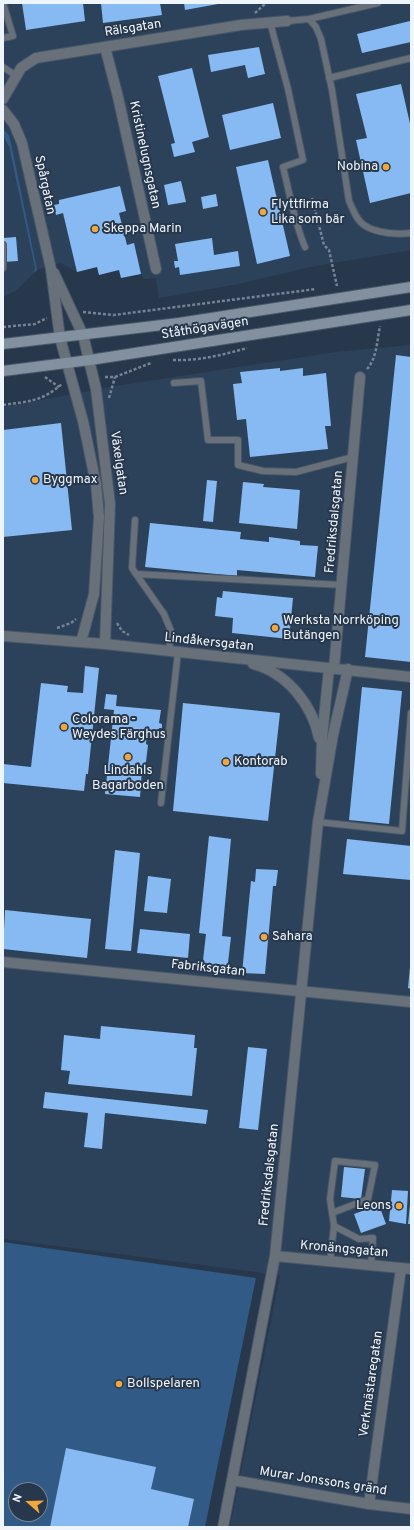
<!DOCTYPE html>
<meta charset="utf-8">
<style>
body{margin:0}
#map{position:relative;width:414px;height:1530px;overflow:hidden;background:#28384c;font-family:Overpass,sans-serif}
canvas{display:block}
.frame{position:absolute;inset:0;border:4px solid #eff5fd;pointer-events:none}
.north{position:absolute;left:8px;top:1482px;width:40px;height:40px;box-sizing:border-box;background:#28384c;border:1px solid #788493;border-radius:50%;rotate:290deg;font-size:11px;font-weight:700;line-height:16px;text-align:center;color:#eff5fd}
.north::after{content:'';display:block;margin:auto;width:14px;height:18px;background:#efa73e;clip-path:polygon(50% 0,100% 100%,50% 72%,0 100%)}
</style>
<div id="map">
<canvas width="414" height="1530"></canvas>
<div class="frame"></div>
<div class="north">N</div>
</div>
<script>
const ctx = document.querySelector('canvas').getContext('2d');
ctx.lineJoin = 'round';
function paint(path, color) { ctx.fillStyle = color; ctx.fill(path, 'evenodd'); }
function stroke(path, color, width, dash) { ctx.strokeStyle = color; ctx.lineWidth = width; ctx.lineCap = dash ? 'butt' : 'round'; ctx.setLineDash(dash || []); ctx.stroke(path); }
function label(font, color, halo, rows, align = 'center') {
  ctx.font = font + ' Overpass,sans-serif'; ctx.lineWidth = 4; ctx.setLineDash([]); ctx.textBaseline = 'middle'; ctx.strokeStyle = halo; ctx.fillStyle = color; for (const [text, x, y, turn = 0] of rows) {
    ctx.save(); ctx.translate(x, y); ctx.rotate((+turn || 0) * Math.PI / 180); ctx.textAlign = isNaN(turn) ? turn : align; if (halo) ctx.strokeText(text, 0, 0); ctx.fillText(text, 0, 0); ctx.restore();
  }
}
paint(new Path2D(`
 M3,3h408v247l-96,16 -77,18 -79,14 -3,-20 -12,1 -3,-5 -20,4 -2,-8 -22,-3 -20,5 -17,-9 -23,7 -20,20 -14,7z
 M411,345v1182h-181l50,-252 -277,-36v-832l113,-21 220,-34z`), '#2c425b');
paint(new Path2D(`
 M3,129l6,6 2,8 26,127 -3,3 1,-5 -26,-122 -6,-10z
 M3,1242l253,36 -51,249h-202zM16,1490h24v24h-24z`), '#315a86');
paint(new Path2D(`
 M22,3h61l2,18 -59,9z
 M101,3h59l2,12 -59,8z
 M184,3h34v1l-33,6z
 M410,21l1,21 -49,11 -5,-19z
 M259,47l6,27 -17,4 -3,-13 -34,7 -3,-17z
 M192,68l17,69 -17,5 3,10 -21,5 -3,-13 4,-1 -17,-67z
 M401,84l10,44v65l-41,10 -14,-63 11,-2 -11,-44z
 M273,103l8,35 -51,12 -8,-35z
 M268,160l22,96 -33,8 -21,-97z
 M181,181l5,21 -18,3 -4,-20z
 M120,186l6,25 -7,2 8,32 7,-2 7,31 -20,4 -2,-8 -20,5 -2,-8 -20,5 -14,-59 -7,2 -2,-10 5,-1v-4z
 M216,194l2,12 -15,3 -2,-12z
 M16,237l2,24 -15,1v-24z
 M212,238l2,17 24,-4 2,15 -60,9 -1,-8 -4,1 -1,-7h4l-3,-17z
 M396,355l15,2v305l-46,-5z
 M280,368v3l23,-3v8l23,-3 5,53h-6l3,23 -78,8 -4,-38 -9,1 -4,-36 9,-1 -2,-11z
 M61,423l11,107 -69,7v-107z
 M207,480l10,1 -4,41 -10,-1z
 M243,482l21,2 -1,3 37,3 -3,39 -58,-6z
 M150,523l91,9 -1,7 29,3v-5l31,4v4l18,1 -3,31 -78,-7v6l-92,-9z
 M223,591l70,7 -4,41 -57,-6 1,-15 -18,-2 2,-19 5,1z
 M85,666l14,2 -11,106h-2l-2,17 -81,-8v-19l28,3 10,-84 27,3 -1,6 16,1z
 M362,687l40,4 -13,133 -40,-4z
 M106,694l11,1 -1,11 45,4 -2,13 3,1v4h-3v3l-12,-1 -1,14 2,1 -3,25h-3l-2,27 -35,-3 9,-84 -10,-1z
 M183,703l97,10 -12,108 -95,-10z
 M209,836l22,3 -9,97 9,1 -4,34 -25,-2 4,-35 -7,-1z
 M347,839l64,7v34l-68,-6z
 M115,850l25,3 -9,98 -26,-2z
 M256,869l22,1 -2,16h-3l-8,88 -23,-1 9,-92 4,1z
 M148,876l23,3 -4,34 -23,-2z
 M5,910l86,9 -4,39 -84,-9z
 M140,929l50,5 -2,24 -51,-5z
 M410,967h1v22l-3,-1z
 M101,1026l94,9 -1,13h3l-5,48 -124,-12 2,-13 -9,-1 3,-35 36,4z
 M248,1047l19,2 -9,81 -19,-2z
 M45,1092l163,18 -2,14 -101,-11 -3,36 -18,-2 4,-34 -45,-5z
 M344,1167l21,2 -4,30 -20,-2z
 M392,1190l16,1 -2,33 -17,-3z
 M379,1205l7,19 -25,9 -7,-19z
 M410,1205h1v19h-3z
 M66,1448l90,19 -5,22 43,10 -6,28h-138z`), '#87baf2');
const lane = new Path2D(`
 M3,3l10,33 -10,2
 M309,19l69,-16
 M287,21l22,-2 7,8 5,12 11,51 17,111c4,8 7,19 15,24 11,8 34,10 47,8
 M270,22l18,67 15,71 -20,7c7,27 11,55 22,80
 M3,67l12,8
 M329,78l82,-20
 M3,245v23
 M174,383l27,-2 7,59h30v25l25,6 33,1 57,-15
 M135,520l-3,48 4,6 206,11
 M136,574l28,40 7,17 -2,20
 M161,803l17,-151
 M318,822l84,9 9,-118
 M332,1213l36,-14 7,-34 -40,-4 -5,38 4,27
 M330,1261l4,-35 25,13 14,-1 -2,28`);
const street = new Path2D(`
 M105,47l13,50 38,172
 M3,99l18,-31 15,-10 205,-33 46,-4
 M3,110l11,14 8,19 29,126 9,69 23,83 13,63 3,33 -5,77 -13,48
 M54,273l29,62 13,54 14,115 -5,140
 M3,636l102,8 306,33
 M253,664c34,9 59,40 66,74
 M334,668l26,-291
 M321,774l1,-36 7,-70
 M3,962l408,40
 M275,1256l136,13
 M232,1480l137,24 42,5
 M369,1504l32,-236
 M223,1527l52,-271 43,-434 15,-87 15,-66`);
const secondary = new Path2D(`
 M3,344l176,-21 232,-36
 M3,371l87,-11 321,-50`);
stroke(lane, '#485668', 8);
stroke(street, '#485668', 12);
stroke(secondary, '#485668', 12);
stroke(new Path2D(`
 M255,13l11,-10
 M312,198l12,47 5,5 8,36
 M83,312l31,3 202,-26
 M3,327l32,-3 12,-6
 M173,360c25,1 50,-5 74,-12
 M367,369c10,-11 10,-29 13,-43
 M45,377l14,10
 M105,377h10l36,-14
 M109,398l6,-21
 M3,405c26,-4 38,-3 59,-21
 M117,623l5,8 7,4
 M57,628l14,-5 5,-4`), '#778393', 2.5, [3, 2]);
stroke(lane, '#68707a', 6);
stroke(street, '#68707a', 10);
stroke(secondary, '#83909f', 10);
for (const [x, y, r, color] of [
 [386,167,4,"#efa73e"],
 [263,212,4,"#efa73e"],
 [95,229,4,"#efa73e"],
 [35,480,4,"#efa73e"],
 [275,628,4,"#efa73e"],
 [64,727,4,"#efa73e"],
 [128,757,4,"#efa73e"],
 [226,762,4,"#efa73e"],
 [264,937,4,"#efa73e"],
 [399,1206,4,"#efa73e"],
 [119,1384,4,"#efa73e"]
]) { const dot = new Path2D(); dot.arc(x, y, r, 0, 2 * Math.PI); ctx.fillStyle = color; ctx.fill(dot); stroke(dot, '#28384c', 1.5); }
label('13px', '#eff5fd', '#28384c', [
 ["Rälsgatan",133,29,-9],
 ["Kristinelugnsgatan",144,155,78],
 ["Spårgatan",44,185,78],
 ["Ståthögavägen",205,329,-9],
 ["Växelgatan",118,463,82],
 ["Fredriksdalsgatan",335,522,-85],
 ["Lindåkersgatan",209,643,6],
 ["Fabriksgatan",208,969,6],
 ["Fredriksdalsgatan",270,1175,-84],
 ["Kronängsgatan",344,1250,5],
 ["Verkmästaregatan",372,1384,-82],
 ["Murar Jonssons gränd",323,1482,9]
]);
label('13px', '#eff5fd', '#28384c', [
 ["Nobina",378,167,"right"],
 ["Flyttfirma",271,205],
 ["Lika som bär",271,220],
 ["Skeppa Marin",103,229],
 ["Byggmax",43,480],
 ["Werksta Norrköping",283,621],
 ["Butängen",283,636],
 ["Colorama -",72,720],
 ["Weydes Färghus",72,735],
 ["Kontorab",234,762],
 ["Lindahls",128,771,"center"],
 ["Bagarboden",128,786,"center"],
 ["Sahara",272,937],
 ["Leons",391,1206,"right"],
 ["Bollspelaren",127,1384]
], 'left');
</script>
